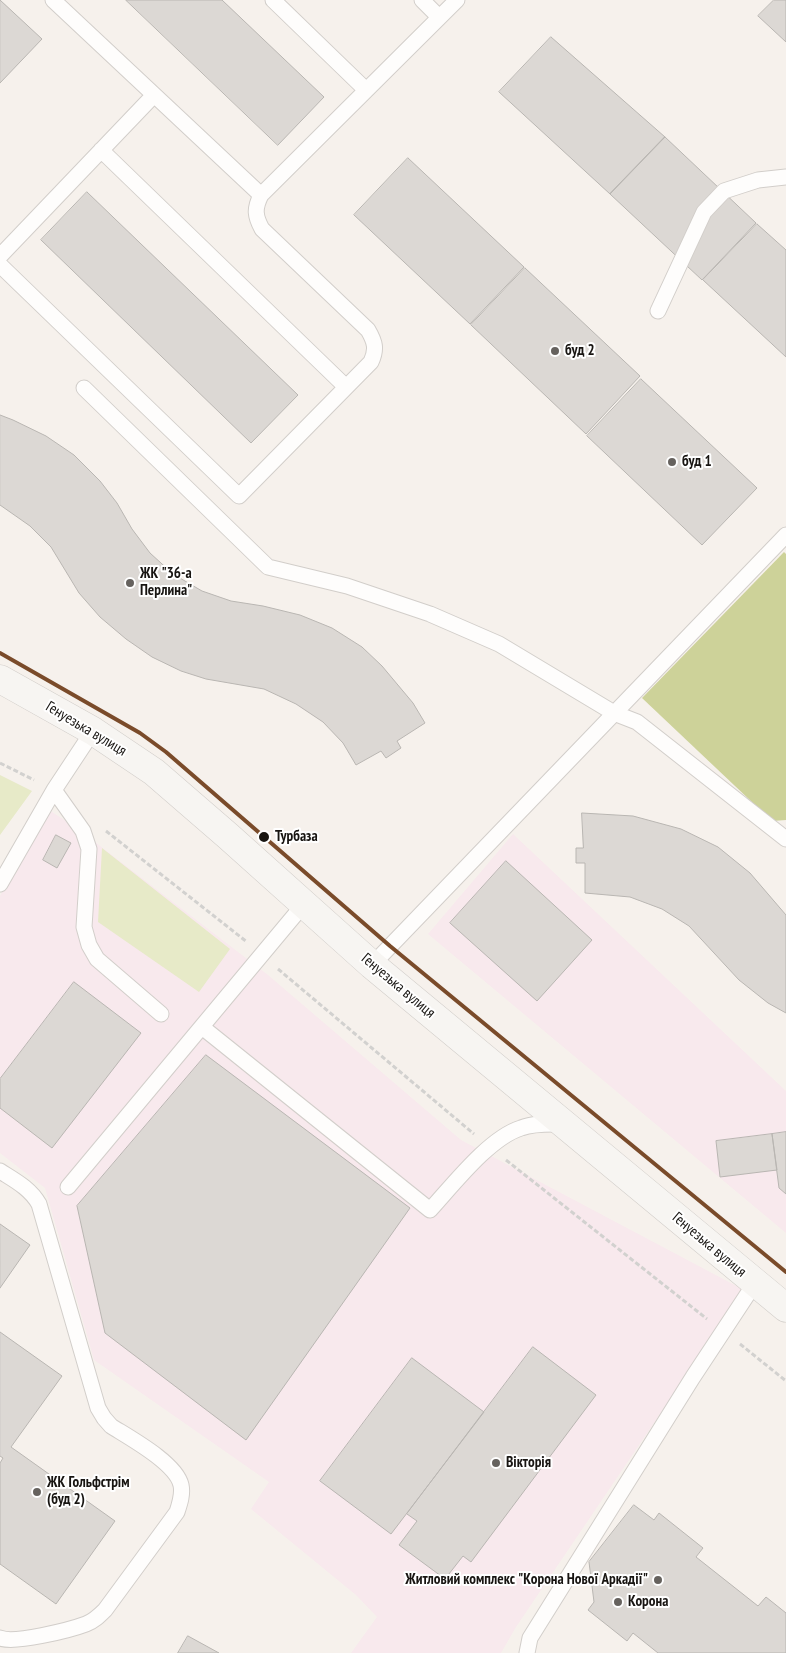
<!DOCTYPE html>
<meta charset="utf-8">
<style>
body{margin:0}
canvas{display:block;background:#f6f1ec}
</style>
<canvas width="786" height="1653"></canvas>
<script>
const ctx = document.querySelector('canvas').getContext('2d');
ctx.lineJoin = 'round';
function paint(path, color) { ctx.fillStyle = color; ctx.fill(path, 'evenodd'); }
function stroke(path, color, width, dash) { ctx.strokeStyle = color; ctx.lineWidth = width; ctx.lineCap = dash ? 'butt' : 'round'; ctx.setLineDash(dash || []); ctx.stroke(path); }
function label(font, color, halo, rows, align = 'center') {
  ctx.font = font + ' "PT Sans Narrow",sans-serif'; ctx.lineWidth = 4; ctx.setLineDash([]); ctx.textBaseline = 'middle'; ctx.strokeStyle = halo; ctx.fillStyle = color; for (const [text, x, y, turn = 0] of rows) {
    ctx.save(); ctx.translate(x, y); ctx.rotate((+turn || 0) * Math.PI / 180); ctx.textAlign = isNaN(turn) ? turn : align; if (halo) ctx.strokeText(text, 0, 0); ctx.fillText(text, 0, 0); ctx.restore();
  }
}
paint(new Path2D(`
 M49,810l29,19 190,146 193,165 283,150 -228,337 -15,26h-150l26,-36 -21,-22 -105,-86 18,-27 -175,-122 -49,-172 -45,-35v-257l20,-40z
 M513,834l273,257v142l-358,-299z`), '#f8e9ed');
paint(new Path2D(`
 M0,775l32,16 -32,44z
 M102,848l128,101 -31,43 -101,-70z`), '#e7eac8');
paint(new Path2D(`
 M784,552l2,2v266l-14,1 -130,-123z`), '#cdd299');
const building = new Path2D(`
 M0,0l42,39 -42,44z
 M126,0h96l102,97 -46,48z
 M774,0h12v42l-28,-26z
 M551,37l114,100 -55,57 -111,-102z
 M665,137l91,86 -54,57 -92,-86z
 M408,158l116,109 -54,57 -116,-109z
 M87,192l211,203 -47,48 -210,-203z
 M757,224l29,26v107l-83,-77z
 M525,268l115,108 -54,58 -115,-109z
 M641,379l116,109 -55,57 -115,-109z
 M0,415l13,5 33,16 28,19 26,26 17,22 15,26 18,24 23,21 29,17 29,10 32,5 37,9 32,13 30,19 20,19 31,37 12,20 -28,18 4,7 -15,10 -5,-7 -25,14 -13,-22 -20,-21 -27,-18 -32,-15 -58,-10 -25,-8 -29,-14 -26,-18 -26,-22 -21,-24 -28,-46 -21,-21 -30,-21z
 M582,813l51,3 48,13 37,18 32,26 36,42v98l-18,-10 -29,-23 -50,-54 -27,-17 -32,-12 -45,-4v-30h-9v-15h7z
 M56,835l15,8 -14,25 -14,-8z
 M506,861l86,79 -55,61 -87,-78z
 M74,982l67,51 -89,115 -52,-40v-29z
 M206,1055l204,153 -164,232 -141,-107 -28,-127z
 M786,1132v62l-7,-6 -7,-54z
 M772,1134l5,36 -57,7 -4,-36z
 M0,1224l30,21 -30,43z
 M0,1332l62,44 -51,71 104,74 -59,83 -56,-40v-101l3,-5 -3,-2z
 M533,1347l63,48 -125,167 -8,-6 -18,23 -46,-34 18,-24 -10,-7z
 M412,1358l72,54 -93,122 -71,-53z
 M634,1505l20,15 5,-7 44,35 -7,9 62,49 8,-9 20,16v40h-128l-25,-20 -6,8 -39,-31 6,-8 -5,-40z
 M188,1636l31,17h-41z`);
paint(building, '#dcd8d4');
stroke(building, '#b9b6b2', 1);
const service = new Path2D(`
 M53,0l208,195
 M273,0l93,90
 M422,0l17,17
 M101,150l245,237
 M0,256l154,-161
 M0,265l239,231 132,-134c6,-13 4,-20 -3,-32l-106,-101c-7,-13 -8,-20 -1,-34l196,-195
 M658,311l46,-99 20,-21 34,-11 28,-3
 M84,388l184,179 79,19 83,28 69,30 115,69 23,9 149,117
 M54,790l29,41 6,18 -5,78 5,18 8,14 64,55
 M0,884l54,-94 39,-59
 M372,965l414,-430
 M202,1027l228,183c23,-25 59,-72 91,-82 13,-5 28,-4 42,-4
 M0,1171c14,9 30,17 39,33l59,204 6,10 7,8c19,12 65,37 70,59 2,9 -1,18 -4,27l-72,98c-6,6 -11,11 -19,14 -16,6 -72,20 -86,14
 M68,1187l236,-283
 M527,1653l3,-15 163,-261 62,-94`);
const secondary = new Path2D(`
 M0,679l93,52 61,41 74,64 144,129 414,343`);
stroke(service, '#d2ceca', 17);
stroke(secondary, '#d2ceca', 29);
stroke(new Path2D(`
 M0,763l34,17
 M106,831l141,111
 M278,969l196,165
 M506,1160l201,159
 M740,1344l46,37`), '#d2d1cf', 3, [5, 2.5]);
stroke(service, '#fefdfc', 15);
stroke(secondary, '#f7f5f2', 28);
stroke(new Path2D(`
 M0,653l140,80 26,19 224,194 396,326`), '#7a4b2a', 4);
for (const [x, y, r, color] of [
 [555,351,5,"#66625e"],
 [672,462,5,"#66625e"],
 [130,583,5,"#66625e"],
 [264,837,6,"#181512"],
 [496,1463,5,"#66625e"],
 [37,1492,5,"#66625e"],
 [658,1580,5,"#66625e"],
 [618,1602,5,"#66625e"]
]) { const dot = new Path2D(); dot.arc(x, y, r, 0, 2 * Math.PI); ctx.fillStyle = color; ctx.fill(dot); stroke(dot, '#fff', 2); }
label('bold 15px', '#181512', '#fff', [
 ["буд 2",565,351],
 ["буд 1",682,462],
 ["ЖК \"36-а",140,574],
 ["Перлина\"",140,591],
 ["Вікторія",506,1463],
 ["ЖК Гольфстрім",47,1483],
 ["(буд 2)",47,1500],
 ["Житловий комплекс \"Корона Нової Аркадії\"",648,1580,"right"],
 ["Корона",628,1602]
], 'left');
label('15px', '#181512', '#fff', [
 ["Генуезька вулиця",86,729,31],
 ["Генуезька вулиця",398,986,40],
 ["Генуезька вулиця",709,1245,40]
]);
label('bold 15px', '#181512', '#fff', [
 ["Турбаза",275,837]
], 'left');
</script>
